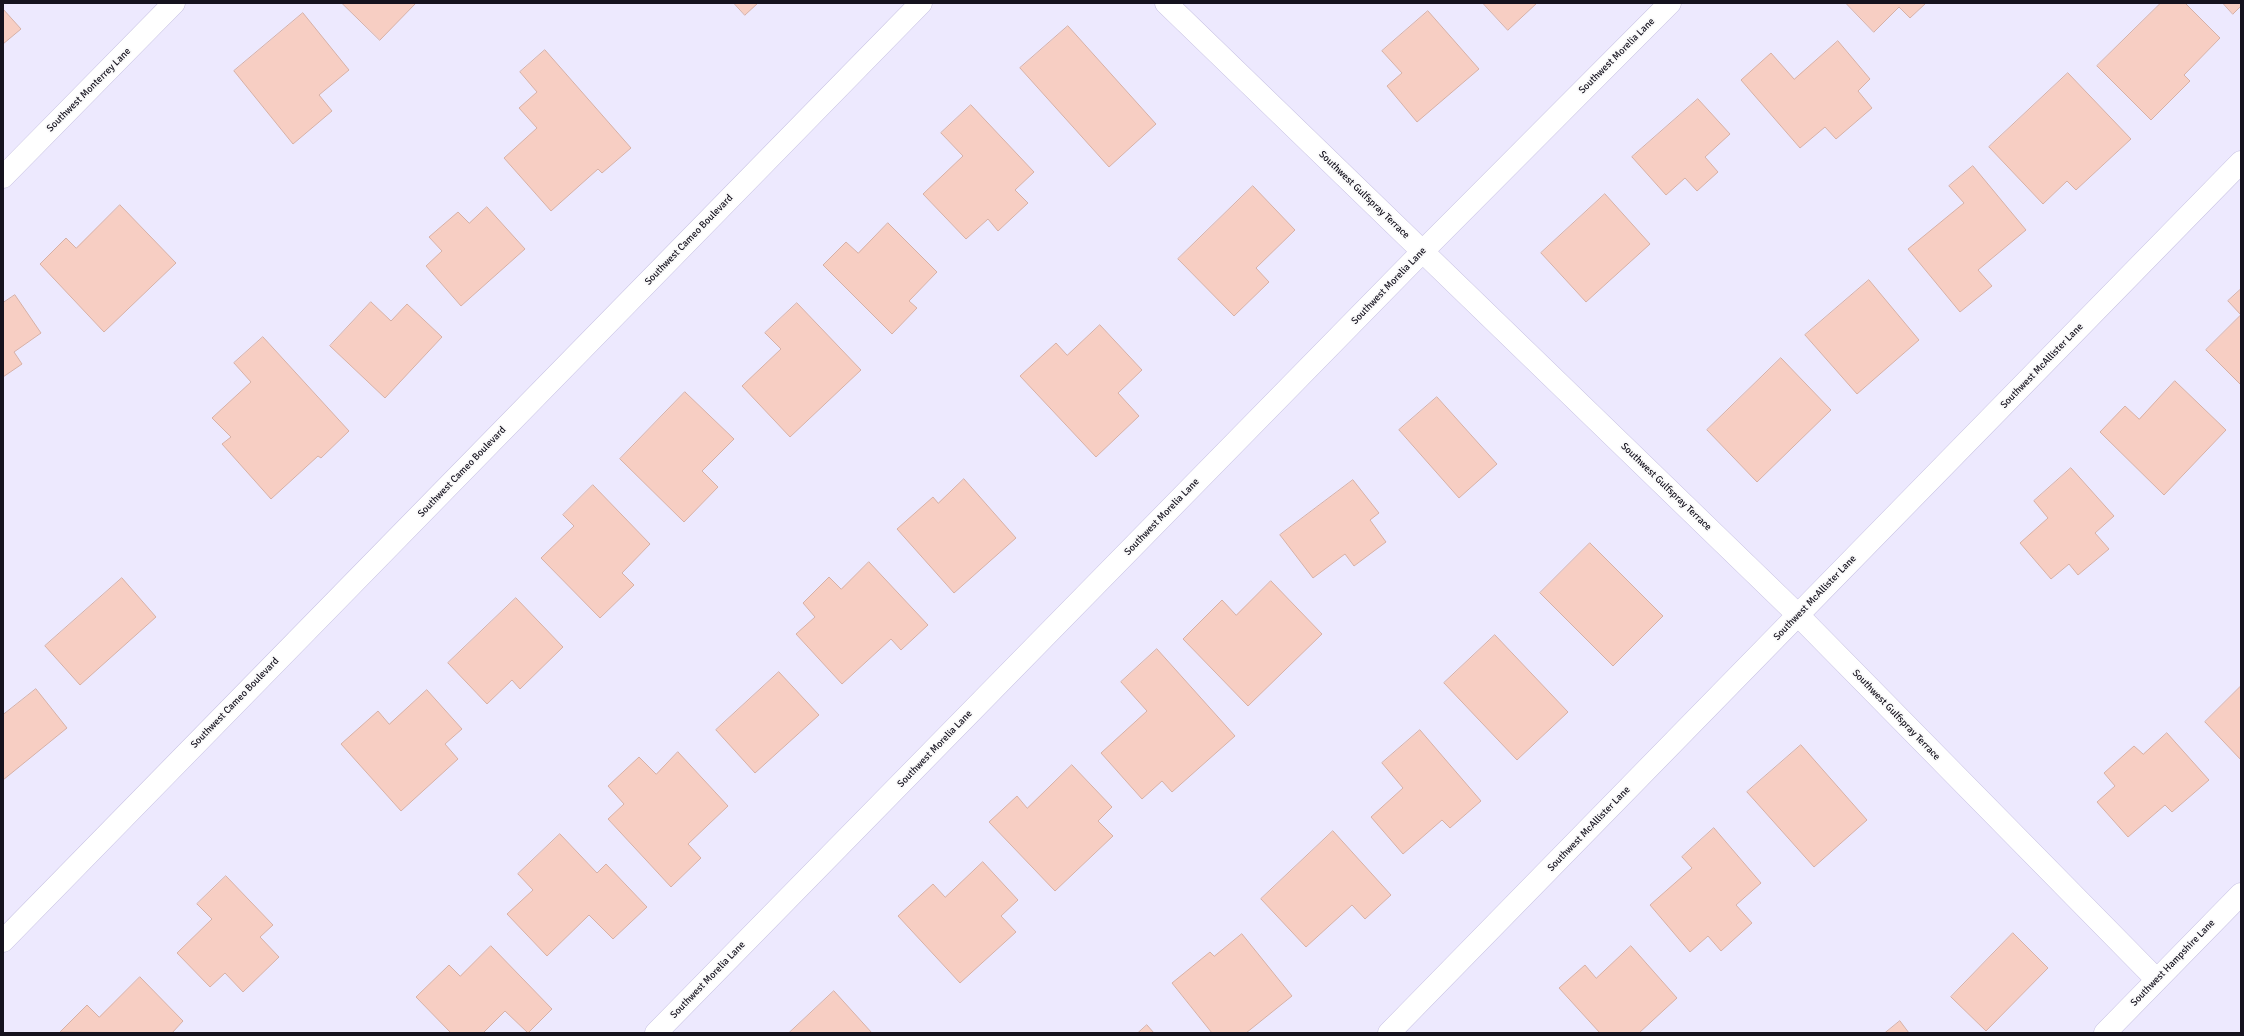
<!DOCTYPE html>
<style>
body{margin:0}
#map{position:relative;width:2244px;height:1036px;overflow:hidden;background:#ede9fe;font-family:Signika,sans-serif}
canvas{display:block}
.frame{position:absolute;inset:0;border:4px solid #15121e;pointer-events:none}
</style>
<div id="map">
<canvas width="2244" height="1036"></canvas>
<div class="frame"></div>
</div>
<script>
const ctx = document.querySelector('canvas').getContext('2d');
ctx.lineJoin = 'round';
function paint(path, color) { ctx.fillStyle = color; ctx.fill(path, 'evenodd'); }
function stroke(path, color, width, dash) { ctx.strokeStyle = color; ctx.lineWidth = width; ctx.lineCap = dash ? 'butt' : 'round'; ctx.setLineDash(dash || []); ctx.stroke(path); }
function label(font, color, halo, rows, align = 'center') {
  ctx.font = font + ' Signika,sans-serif'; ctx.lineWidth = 3.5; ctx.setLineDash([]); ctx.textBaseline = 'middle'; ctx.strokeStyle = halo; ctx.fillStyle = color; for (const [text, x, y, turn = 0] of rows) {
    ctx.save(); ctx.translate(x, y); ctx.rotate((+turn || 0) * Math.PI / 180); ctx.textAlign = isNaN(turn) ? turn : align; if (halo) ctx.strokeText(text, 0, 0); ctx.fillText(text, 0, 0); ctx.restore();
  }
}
const building = new Path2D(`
 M342,3h74l-36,37z
 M734,3h24l-13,12z
 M1483,3h54l-29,27z
 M1846,3h80l-16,15 -11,-11 -25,25z
 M2161,3h24l35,35 -36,37 6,6 -39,39 -54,-54z
 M2223,3h18v3l-8,8z
 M3,9l18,20 -18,15z
 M1428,11l51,58 -62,53 -30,-36 15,-13 -20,-22z
 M303,13l46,57 -30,25 13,16 -39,33 -59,-73z
 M1068,26l88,98 -47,43 -89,-99z
 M1838,41l32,38 -12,12 14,17 -36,31 -11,-12 -25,21 -59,-68 30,-27 23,26z
 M545,50l86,98 -29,25 -4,-4 -47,42 -47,-53 33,-30 -18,-20 18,-16 -17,-20z
 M2068,73l63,66 -55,51 -9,-9 -24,23 -54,-57z
 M1698,99l32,35 -25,23 13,15 -21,19 -12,-13 -19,17 -34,-38z
 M971,105l63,67 -19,18 13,13 -30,28 -10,-12 -22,20 -43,-45 40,-38 -22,-23z
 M1973,166l53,64 -48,40 14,16 -32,26 -52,-63 56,-46 -15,-17z
 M1253,186l42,44 -39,38 13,14 -35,34 -56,-57z
 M1605,194l45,50 -64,58 -45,-49z
 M120,205l56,58 -72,69 -64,-68 26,-26 10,10z
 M487,207l38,42 -64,57 -35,-40 16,-15 -13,-14 29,-25 11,11z
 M888,223l49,49 -28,29 8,7 -25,26 -69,-69 23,-23 12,11z
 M1869,280l50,60 -62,54 -52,-59z
 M2241,289v26l-13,-14z
 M15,295l26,38 -27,19 8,12 -19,13v-74z
 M371,302l20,19 16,-17 35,33 -57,61 -55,-52z
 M797,303l64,67 -71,67 -48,-51 39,-37 -16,-16z
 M2241,315v70l-35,-35z
 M1100,325l42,45 -24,23 21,23 -43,41 -76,-81 36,-33 11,12z
 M263,337l86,94 -28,27 -3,-2 -47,43 -49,-55 9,-7 -19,-19 39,-36 -17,-19z
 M1781,358l50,52 -74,72 -50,-52z
 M2175,381l51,49 -62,65 -64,-63 25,-26 14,13z
 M685,392l49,47 -32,32 16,16 -34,35 -64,-63z
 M1437,397l60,67 -38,34 -60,-68z
 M2071,468l43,48 -19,17 14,16 -31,26 -9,-11 -18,15 -31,-36 28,-25 -14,-17z
 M964,479l52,59 -62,55 -57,-64 36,-32 5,6z
 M1353,480l26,33 -9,7 16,22 -32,24 -9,-12 -32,24 -33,-43z
 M593,485l57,59 -28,29 12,12 -34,33 -59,-60 33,-32 -11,-11z
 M1590,543l73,73 -50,50 -73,-73z
 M869,562l59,63 -27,25 -10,-11 -49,45 -46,-50 19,-17 -12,-14 26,-26 12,12z
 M122,578l34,39 -76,68 -35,-39z
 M1271,581l51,53 -74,72 -65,-67 39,-39 14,15z
 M516,598l47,49 -43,42 -8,-9 -25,24 -39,-41z
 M1495,635l73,77 -51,48 -73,-77z
 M1157,649l78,87 -63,56 -10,-11 -20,18 -41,-46 46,-42 -26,-29z
 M779,672l40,43 -64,58 -39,-43z
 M2241,686v74l-36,-38z
 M36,689l31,39 -64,52v-65z
 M427,690l35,39 -17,15 13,15 -57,52 -60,-67 37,-33 11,13z
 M1420,730l61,71 -31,27 -8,-8 -39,34 -32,-37 32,-29 -21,-25z
 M2167,733l42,47 -37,32 -7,-7 -37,32 -31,-35 18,-16 -11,-13 30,-27 9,8z
 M1801,745l66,75 -53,47 -67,-75z
 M678,752l50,54 -40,38 13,14 -30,29 -63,-68 16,-15 -16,-18 31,-29 17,17z
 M1072,765l40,42 -14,14 15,15 -58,55 -66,-69 28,-26 10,12z
 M1714,828l47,55 -25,22 16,18 -31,28 -13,-15 -18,16 -40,-47 42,-37 -10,-11z
 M1333,831l58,64 -26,24 -13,-14 -46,42 -45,-48z
 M560,834l37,39 9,-9 41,43 -34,32 -24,-24 -42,41 -40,-42 26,-24 -15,-16z
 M983,862l35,38 -17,16 15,16 -56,51 -62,-67 35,-32 12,13z
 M226,876l47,49 -13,12 19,20 -36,35 -18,-19 -15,14 -33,-34 35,-34 -15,-15z
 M2013,933l35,35 -62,63 -35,-34z
 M1242,934l50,62 -46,37h-34l-40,-50 38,-31 4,4z
 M491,946l61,63 -24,24 -23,-22 -22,22h-32l-35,-36 33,-32 11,11z
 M1631,946l46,52 -38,35h-39l-41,-45 26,-23 11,13z
 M140,977l43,44 -11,12 -112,-1 27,-27 12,12z
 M834,991l38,42h-83z
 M1900,1021l9,12h-24z
 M1147,1025l7,8h-16z`);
paint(building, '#f7cec3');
stroke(building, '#d6b0a6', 1);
const street = new Path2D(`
 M1166,3l632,612 359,365
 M3,177l171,-174
 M656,1033l766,-781 248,-249
 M1389,1033l852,-871
 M2105,1033l136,-139`);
const secondary = new Path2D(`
 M3,941l918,-938`);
stroke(street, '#c4bee0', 23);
stroke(secondary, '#c4bee0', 23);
stroke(street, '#fff', 22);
stroke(secondary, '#fff', 22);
label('10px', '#15121e', '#fafafa', [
 ["Southwest Morelia Lane",1617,56,-45],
 ["Southwest Monterrey Lane",89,90,-45],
 ["Southwest Gulfspray Terrace",1364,195,44],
 ["Southwest Cameo Boulevard",689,240,-46],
 ["Southwest Morelia Lane",1389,286,-46],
 ["Southwest McAllister Lane",2042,366,-46],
 ["Southwest Cameo Boulevard",462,472,-46],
 ["Southwest Gulfspray Terrace",1666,487,44],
 ["Southwest Morelia Lane",1162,517,-46],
 ["Southwest McAllister Lane",1815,598,-46],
 ["Southwest Cameo Boulevard",235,703,-46],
 ["Southwest Gulfspray Terrace",1896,715,46],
 ["Southwest Morelia Lane",935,749,-46],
 ["Southwest McAllister Lane",1589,829,-46],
 ["Southwest Hampshire Lane",2173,963,-46],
 ["Southwest Morelia Lane",708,980,-46]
]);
</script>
